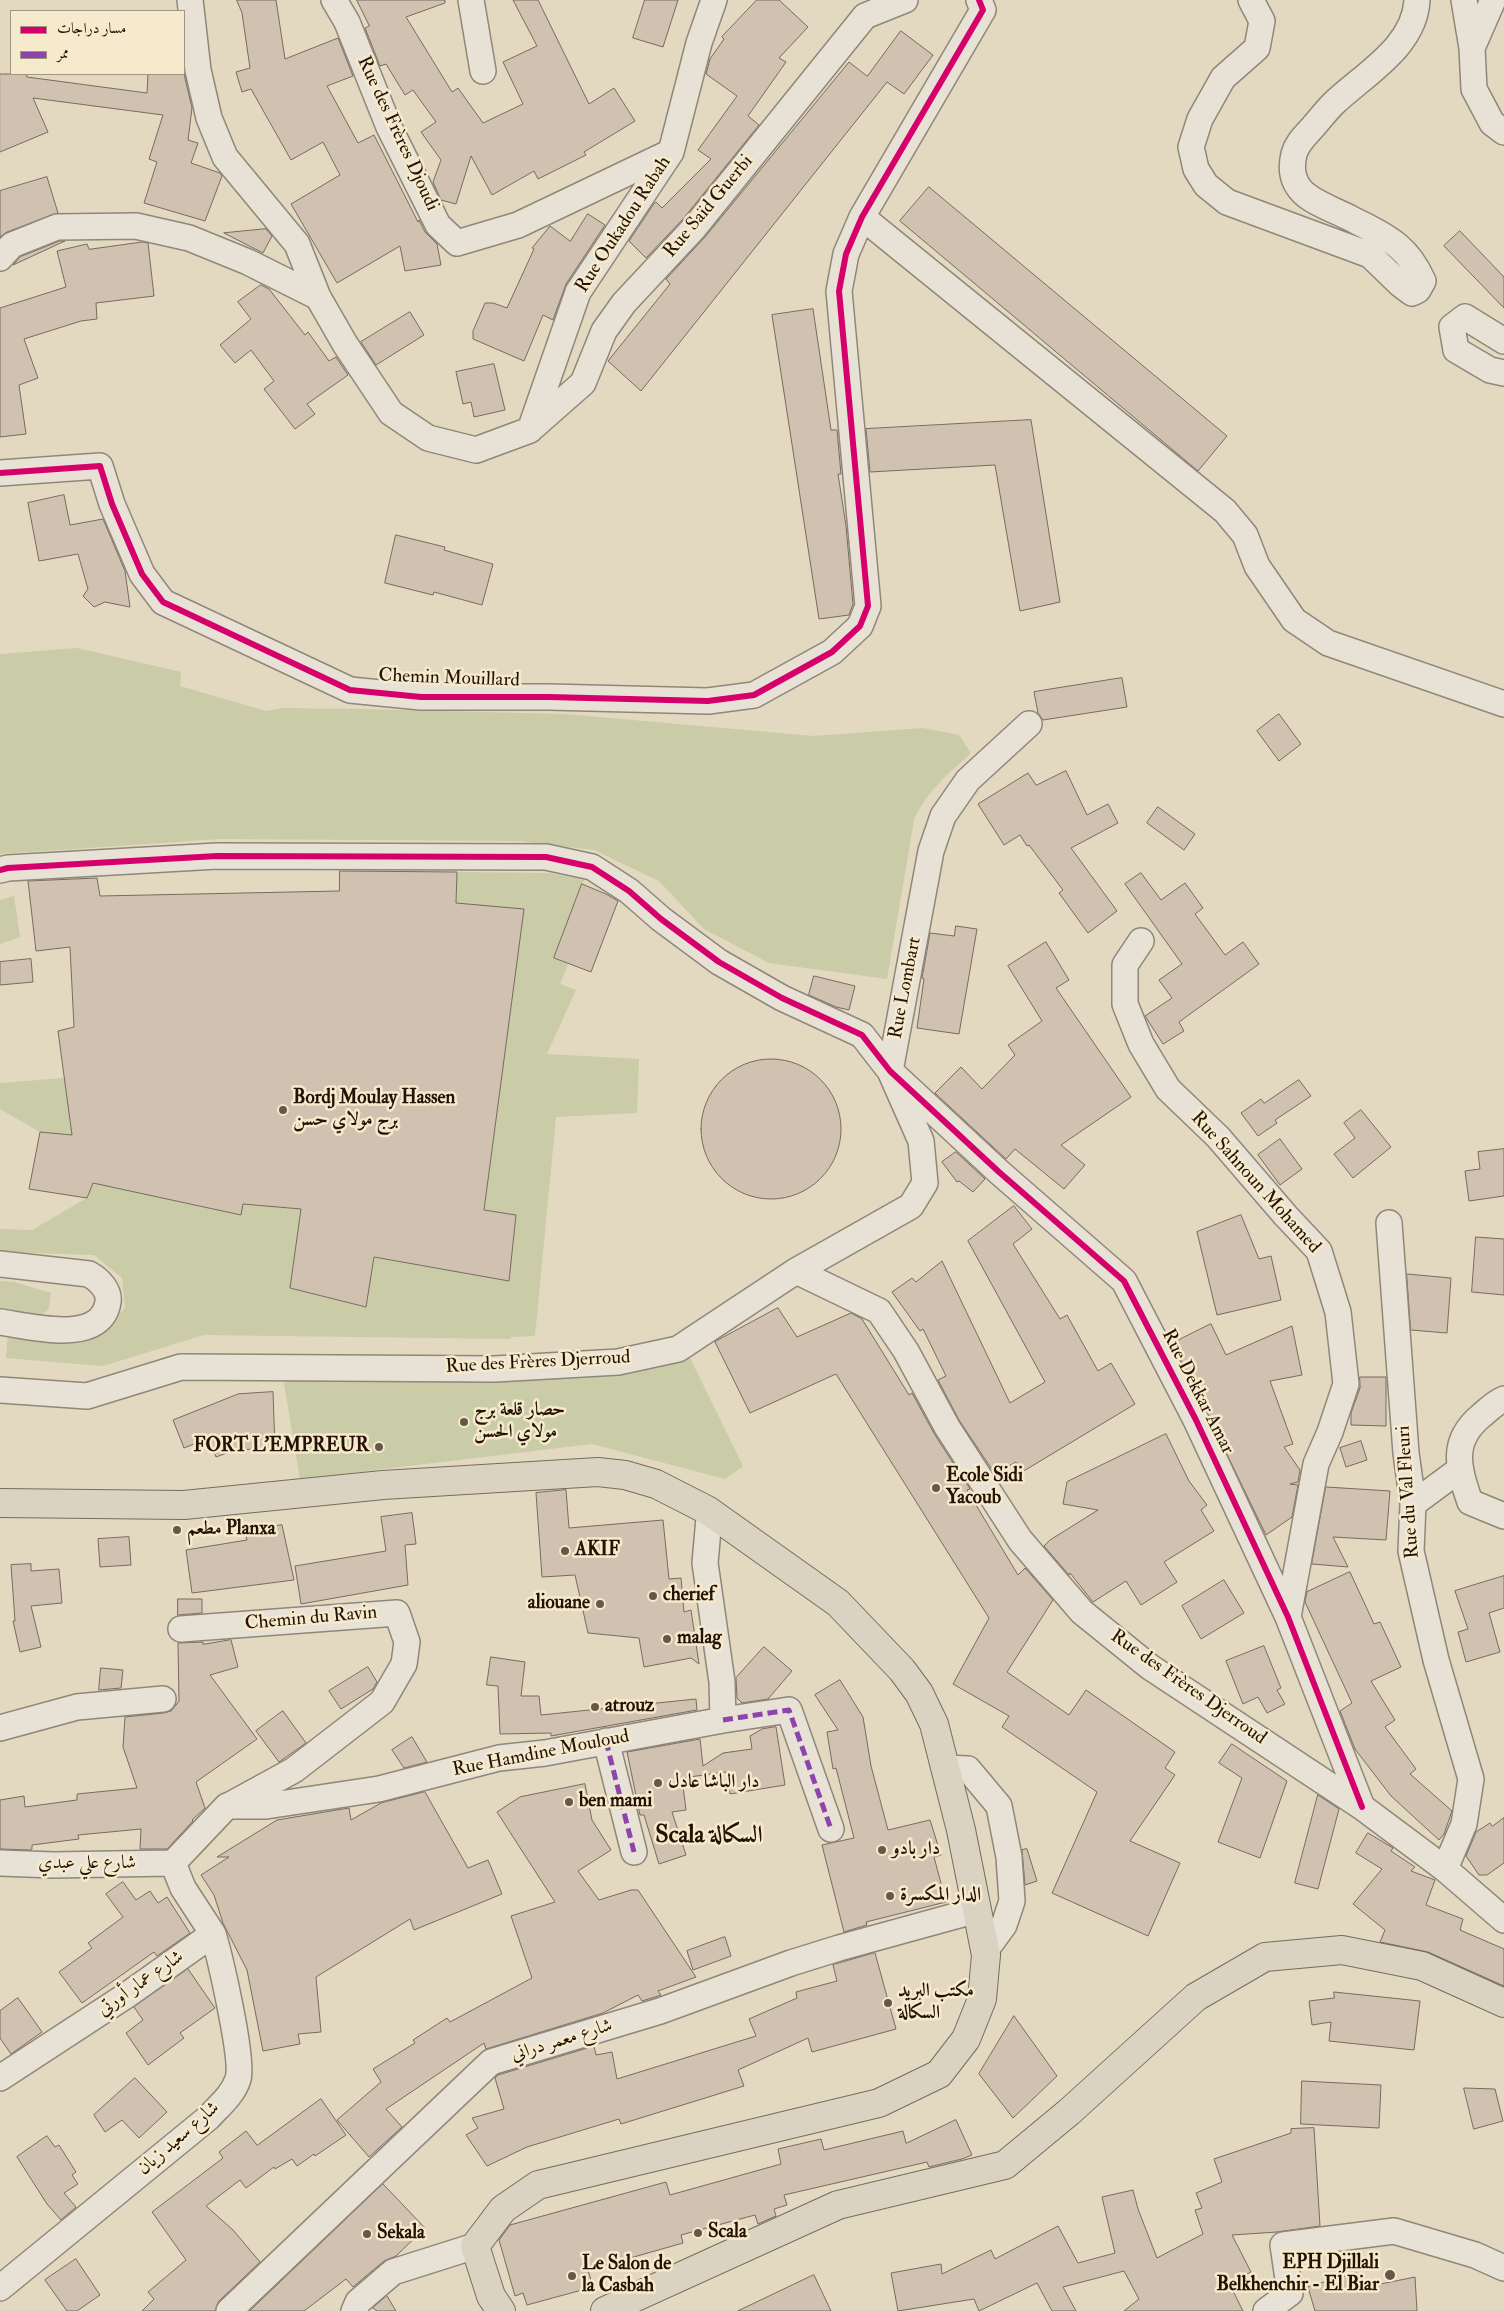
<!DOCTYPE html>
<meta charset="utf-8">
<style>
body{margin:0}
#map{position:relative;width:1504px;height:2311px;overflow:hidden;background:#e3d8c0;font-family:"IM FELL Double Pica",Amiri,serif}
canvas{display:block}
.legend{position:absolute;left:10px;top:10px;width:175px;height:65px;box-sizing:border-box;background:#f6eacd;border:1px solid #a2947e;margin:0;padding:6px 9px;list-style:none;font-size:15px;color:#241207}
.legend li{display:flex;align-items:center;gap:10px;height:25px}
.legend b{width:25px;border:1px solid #a2947e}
</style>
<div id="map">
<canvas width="1504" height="2311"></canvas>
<ul class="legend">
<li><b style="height:6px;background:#d6006c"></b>مسار دراجات</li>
<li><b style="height:6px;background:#8e44ad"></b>ممر</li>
</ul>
</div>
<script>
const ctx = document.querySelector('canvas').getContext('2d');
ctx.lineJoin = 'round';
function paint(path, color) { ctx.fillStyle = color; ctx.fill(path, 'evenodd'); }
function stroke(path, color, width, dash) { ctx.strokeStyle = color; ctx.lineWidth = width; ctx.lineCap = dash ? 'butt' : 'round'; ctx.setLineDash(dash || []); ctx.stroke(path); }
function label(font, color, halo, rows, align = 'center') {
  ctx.font = font + ' "IM FELL Double Pica",Amiri,serif'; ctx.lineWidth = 5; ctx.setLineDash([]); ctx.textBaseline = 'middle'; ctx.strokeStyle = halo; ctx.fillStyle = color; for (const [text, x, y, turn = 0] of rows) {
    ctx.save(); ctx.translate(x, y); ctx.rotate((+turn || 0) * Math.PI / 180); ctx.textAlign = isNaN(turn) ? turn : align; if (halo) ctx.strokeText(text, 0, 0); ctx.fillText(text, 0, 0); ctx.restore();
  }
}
paint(new Path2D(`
 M77,648l104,24 -1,14 86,25 17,-3 75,1 207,5 249,22 109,-8 36,7 12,18c-22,20 -45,39 -57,67l-27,159 -118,-16 -65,-34 -45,-48 -65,-31 -75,-9 -298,-2 -221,15v-200z
 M457,872l93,1 34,7 -30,78 14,6 -8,20 16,6 -29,64 92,5 -2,54 -81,4 -21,219 -24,1v2l-307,-4 -101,31 -97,-8 2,-25 63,11 30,-9 24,-27 -3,-30 -28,-23 -94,-3v-23l32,1 55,-32 6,-15 147,32 3,-11 58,5 -11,79 75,19 9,-50 135,24 7,-66 -32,-5 -28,-307z
 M14,896l6,41 -20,7v-44z
 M65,1078l7,57 -32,-3 -40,-23v-26z
 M0,1281l14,1 37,11 -2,16 -13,10 -36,-4z
 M686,1350l57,116 -18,13 -133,-35 -292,35 -18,-108z`), '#c9cca7');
const building = new Path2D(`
 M237,0h39l9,59 53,-21 15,38 -26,10 31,57 16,-8 44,87 1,-2 6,12 12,12 4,21 -36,6 -5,-25 -63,37 -46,-79 49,-29 -17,-33 -32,18 -40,-71 -9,3 -6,-20 14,-4 -8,-55z
 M357,0h88v3l-39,14 46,75 6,-4 25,35 40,-19 -20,-42 34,-16 -24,-46h25l51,104 25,-16 21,33 -51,31 2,3 -48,24 -4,-8 -42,24 -21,-39 -15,48 -15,-4 -8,-18 8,-22 -20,-28 15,-10 -23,-32 -8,5 -19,-31 -6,2 -15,-38 4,-2z
 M645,0h33l-15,47 -30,-9z
 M757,0h22l29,27 -29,31 7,4 -38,54 11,9 -76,94 -37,39 -17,-17 24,-36 3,-3 6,6 49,-49 -13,-9 39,-54 -31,-22 4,-15 14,-20 -2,-2z
 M901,31l32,24 -29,39 -17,-12 -246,309 -33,-30 62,-77 -4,-5 39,-42 144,-175 18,14z
 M0,74h26l1,3 120,16 1,-19h36l8,34 -4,32 10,3 -7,20 29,10 2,3 -17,45 -61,-18 13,-41 -8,-3 14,-44 -130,-17 15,34 -48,20z
 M47,177l11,36 -51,19 -7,5v-46z
 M929,187l298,249 -29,35 -298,-250z
 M588,214l17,11 -39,59 -13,36 -10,-5 -19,46 -51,-22v-8l12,-28h8l14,5 27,-59 -2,-1 18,-22 20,15z
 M266,229l6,7 -9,17 -39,-20z
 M1460,231l44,46v31l-60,-62z
 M60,241h5l-52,24 7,-8z
 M143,242l5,1 6,53 -58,7 1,16 -16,2 -57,18 14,39 -19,7 7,49 -26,3v-129l66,-21 -9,-36 30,-7 2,5z
 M261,285l8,4 36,46 3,-3 21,29 7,-4 12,18 -41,29 8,10 -20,15 -31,-40 10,-8 -23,-31 -16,13 -15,-18 31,-26 -13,-17z
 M813,309l18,121h6l4,44h-3l8,52 7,78 -4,11 -30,4 -47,-304z
 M410,312l14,23 -48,30 -15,-23z
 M494,364l11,46 -31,7 -3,-15 -8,2 -7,-32z
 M1031,420l29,182 -40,9 -25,-146 -125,7 -4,-43z
 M64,495l6,30 33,-6 22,52 5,36 -25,-5 -11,5 -11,-11 5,-7 -10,-35 -39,7 -11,-58z
 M396,535l49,12 -1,3 49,14 -11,41 -48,-13 -1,3 -48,-12z
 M1122,678l5,29 -84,13 -5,-7 -4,-21z
 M1279,714l22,30 -22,17 -22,-30z
 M1066,771l21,44 21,-11 10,19 -47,25 46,63 -29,22 -29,-40 4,-3 -34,-45 -2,1 -7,-11 -16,10 -26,-41 50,-31 8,12z
 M1158,807l37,27 -11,16 -37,-27z
 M340,871l117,1 -1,31 68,6 -40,301 32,5 -7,66 -135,-24 -8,50 -76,-19 11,-79 -58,-5 -2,11 -148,-32 -6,15 -58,-9 11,-57 32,3 -14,-104 16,-4 -4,-80 -34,4 -8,-70 69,-3 3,18 239,-5z
 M1141,873l20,27 24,-17 18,25 -8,6 30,41 18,-13 16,22 -80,58 5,9 -21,13 -18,-28 27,-18 -13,-18 23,-16 -57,-80z
 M582,884l24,10 12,7 -27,71 -37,-14z
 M956,926l21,3 -18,105 -42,-6 7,-49 -2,-1 8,-45 24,3z
 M1046,942l23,38 -13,8 75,109 -70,48 24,20 -21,24 -49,-40 -9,10 -71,-66 26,-26 21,22 33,-34 -7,-10 34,-24 -34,-55z
 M31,959l2,23 -33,3v-23z
 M814,976l41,10 -6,24 -13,-3 -27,-12z
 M701 1129a70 70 0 1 1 140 0a70 70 0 1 1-140 0Z
 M1299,1080l12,16 -36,24 2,3 -19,13 -17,-23 20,-14 3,4z
 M1361,1110l30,37 -38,31 -19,-24 21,-16 -11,-15z
 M1280,1139l22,30 -22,16 -22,-30z
 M1504,1149v47l-35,5 -4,-30 15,-2 -2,-17z
 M956,1152l29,27 -12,13 -14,-11 -2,1 -15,-20z
 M1014,1206l18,23 -19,15 47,75 7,-4 31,56 13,-8 24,41 -113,68 -6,-10 -21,12 -36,-54 -21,-40 8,-4 -23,-47 -3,2 -28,-39 20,-14 4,4 26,-21 68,142 35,-21 -77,-141z
 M1241,1215l18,44 12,-3 10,44 -64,15 -20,-83z
 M1476,1237l28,2v56l-32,-3z
 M1407,1274l44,4 -4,55 -36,-3z
 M778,1308l19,29 54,-24 11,6 47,76 3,-2 23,42 35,54 -3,1 51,85 7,-7 28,32 -46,72 62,43 17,-25 89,62 -10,16 10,7 -45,66 50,22 -32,73 -96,-43 45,-101 -95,-65 7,-11 -56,-32 36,-66 -153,-244 -86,39 -35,-71z
 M1211,1324l15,31 66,-29 10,49 -32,6 23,63 -9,3 16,23 -2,12 -8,2 8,1 -6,32 -26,18 -93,-192z
 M1360,1377h26v49l-35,-1v-12l9,-25z
 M273,1392l2,56 -40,2 -19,7 -7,-19 -25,10 -11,-28 65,-26z
 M1166,1434l23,47 18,24 -6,5 13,21 -50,31 13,20 -36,23 -15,-24 -33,21 -23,-29 -1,2 -25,-29 6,-6 48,-30 -35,-6 4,-22z
 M1361,1441l6,19 -21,7 -6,-19z
 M1326,1487l64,4 -4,49 -53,-3 15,30 -36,-3z
 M566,1490l3,38 94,-8 6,59 12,-1 3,34 7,-2 8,54 -8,-6 -47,9 -5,-29 -51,-5 -13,-58 -33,2 -6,-84z
 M412,1513l4,31 -11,1 3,40 -107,19 -6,-38 91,-15 -5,-34z
 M282,1525l12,55 -102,13 -6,-43 61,-10 -2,-8z
 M129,1537l2,28 -31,2 -2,-28z
 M31,1564v7l28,-2 3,34 -31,3 10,41 -21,5 -7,-31h2l-4,-56z
 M1350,1572l24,52 6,-2 21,45 -30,14 24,39 -10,7 31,42 -6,5 42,37 -8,23 -5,6 -48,-44 -36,-47 -15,-38 12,-8 -47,-101 2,-10z
 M1504,1576v32l-15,5 11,39 -34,10 -8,-30 10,-3 -13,-38z
 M1224,1580l20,33 -43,26 -19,-33z
 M178,1599h24v14l-24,2z
 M231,1640l7,27 -28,8 47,64 -61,43 9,26 -13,12 1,1 -26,28h-27l1,-20 -63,6 1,4 -47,6v4l-2,1 -30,-1v-49l24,-4 1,11 52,-7v-6l60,-6 -14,-41 2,-30 39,-4 7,-2 5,-6 3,-4 -1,-58 25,-1v2z
 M1264,1646l17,42 -4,2 8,14 -18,9 -9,-16 -15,7 -17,-43z
 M764,1647l28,24 -24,28 -26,4 -5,-5 -1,-20z
 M491,1657l34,5 -4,34h18l2,19 155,-16 1,11 -146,26v-3l-51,1 -2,-48 -11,-1z
 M368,1667l9,15 -4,7 -32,20 -12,-18z
 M101,1668l22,2 -2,18 -22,2z
 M840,1680l23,37 8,49 17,64 42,-10 11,35 -7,2 12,45 -80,20 1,3 -23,7 -22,-87 32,-7 -18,-70 -3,1 -6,-37 11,-2 -23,-35z
 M283,1711l23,32 -27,19 -23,-31z
 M776,1727l9,58 -55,9 -4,-22 -44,6 4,32 -14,2 14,43 -27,9 -15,-49h-4l-13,-63 73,-13 3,27 20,-13 29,-4 -2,-13 12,-7z
 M412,1737l15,25 -23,6 -12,-18z
 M1232,1744l55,37 -27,77 -42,-16 24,-64 -23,-15z
 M585,1784l7,36 19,30 -33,21 21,29 32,-10h7l58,87 -38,14 3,4 -6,2 -13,4 -4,-6 -35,18 -117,36 -2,-6 -98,66 16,18 -33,30 -32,-37 44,-38 -8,-13 42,-26 -2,-3 34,-22 3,4 82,-44 -21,-62 44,-14 -58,-90 23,-15z
 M425,1792l43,76 20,-8 14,34 -88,36 -4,-11 -94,58 5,55 -23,2 2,10 -37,7 -16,-81 -24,-47 -9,-28 -13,-20 28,-18h-12l60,-37 72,-12 2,12 30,-17z
 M1318,1795l21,14 -21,80 -23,-6z
 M1504,1818v45l-17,12h-8l-13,-19 10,-24 14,-9 2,3z
 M1368,1833l25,15 -2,3 24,16 -4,4 24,9 -9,25 37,14 -3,11 44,19v37l-76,-34 -48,-10 5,-12 -32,-26 29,-35 -26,-16z
 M1027,1849l10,32 -12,4 -3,-35z
 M123,1882l13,18 14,-9 8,12 9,-6 23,36 -33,23 -3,-4 -72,51 -23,-31 33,-24 -4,-5 35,-26 -17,-23z
 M725,1937l6,19 -38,14 -6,-19z
 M875,1953l21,76 -84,23 -4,-14 -70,32 6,16 -123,38 -2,-5 -92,28 -40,19 -21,-31 12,-7 -6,-10 32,-9 -9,-31 3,-3 96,-29 2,9 16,-3 5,27 139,-43 -7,-17 48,-21 -1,-6 41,-11 -4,-16z
 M188,1969l27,39 -35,25 4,5 -36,27 -22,-32 17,-13 -9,-13z
 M1334,1992l86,9 -6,49 -85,-9 2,-19 -19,3 -3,-24 25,-3z
 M18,1998l24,34 -31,22 -11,-16v-27z
 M1014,2016l43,60 -44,42 -34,-44z
 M135,2078l32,34 -28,26 -17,-18 -17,12 -11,-17z
 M1302,2081l79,4 -2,43 -78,-4z
 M1464,2088l31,1 8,32 -29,8z
 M321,2099l25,36 -31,21 -1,-2 -17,12 -5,-7 -17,10 -1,-2 -28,21 -6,-8 -34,26 27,24 27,32 -41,39 -4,10h-73l12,-12 -6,-7 38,-32 -34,-48 71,-54 -4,-6 27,-21 11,14z
 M956,2120l16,35 -10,4 -33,8 -2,-5 -143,33 3,10 -13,4 2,7 -18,8 -3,-9 -74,20 2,8 -95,27 5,17 -66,18 -4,-12 -8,3 -16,-56 11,-15 156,-43 4,13 111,-31 -3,-15 43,-10 3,11 79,-19 3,12z
 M1314,2128l6,98 -43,6 -45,3 19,37 -22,11 14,28h-119l15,-12 -15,-28 -61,16 13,24h-24l-15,-28 -58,28 -5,-12 -76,12 -7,-38 50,-9 1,10 49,-24 4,9 63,-33 20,37 37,-10 -13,-56 31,-7 5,19 19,49 46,-24 -8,-24 7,-2 -6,-15 26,-11 -8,-23 77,-26v-4z
 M47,2136l8,11 4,-2 17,27 -4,3 6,9 -14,9 12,14 -15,13 -14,-16 -30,-47z
 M383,2184l42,44 -29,28 -12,5 -31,26 -7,-8 -42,32h-54z
 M76,2259l24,36 -23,16h-10l-22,-31z
 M1357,2273l4,15 54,-11 2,34h-102l-7,-24z
 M814,2275l17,36h-93z
 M387,2296l9,15h-19l-4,-3z`);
paint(building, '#d0c1b1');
stroke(building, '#756c5f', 1);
const minor = new Path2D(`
 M190,0l8,70 11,48 16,39 72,87 21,53 27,47 46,69 37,25 48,12 54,-20 48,-138 93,-140 28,-109 15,-43
 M334,0l13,22 42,105 49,98 19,18 61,-18 153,-73
 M471,0l12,71
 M1251,0l11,21 -5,27 -34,30 -23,41 -9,28 5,22 10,16 21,17 143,53 30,29 12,9 6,-3 5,-9c-6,-13 -13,-25 -24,-34 -13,-12 -34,-21 -49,-29 -29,-15 -66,-22 -56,-64 3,-11 11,-18 19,-27 7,-8 13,-16 20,-23 30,-29 82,-57 84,-104
 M1464,0l8,48
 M1493,0l-21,48 2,41 18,34 12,9
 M862,217l363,294 20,24 12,31 37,54 34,23 176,61
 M0,258l12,-13 45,-18 79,-1 53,12 59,24 70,35
 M1504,341l-39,-24 -13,10 4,23 34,20 14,3
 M533,427l50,-44 21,-52 20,-28 70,-75 171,-212 40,-16
 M0,473l100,-7 12,38 30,70 21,28 187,88 71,7h128l159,4 46,-6 78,-43 28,-26 8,-20 -29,-315 7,-37 16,-37 121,-207 -4,-10
 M0,870l8,-2 209,-12 329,1 46,10 37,24 32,28 58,43 63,36 80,37 28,36 109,101 125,109 72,139 92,197 74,190
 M1141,941l-16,24v39l16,40 27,45 50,48 68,79 33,35 19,61 8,72 -16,48 -14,32 -28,153
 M1389,1223l17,230 7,51 -2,47 25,109 35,119 -7,45 -19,45
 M0,1264l89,10c9,5 21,16 19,28 -7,44 -79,24 -108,20
 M796,1271l115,-65 14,-23 -4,-42 -31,-70 41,-220 12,-35 25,-36 61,-56
 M0,1390l87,6 94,-29 314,2 123,-7 60,-13 118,-78 83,40 27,40 41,76 73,113 62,72 68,55 212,140 83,62 59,51
 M1504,1399c-8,3 -15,10 -22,16 -32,26 -24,52 -12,87l34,14
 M1413,1504l46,-34
 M181,1629l216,-16 10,29 -3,22 -22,38 -88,68 -64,35
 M723,1720l66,-10 42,119
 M0,1728l77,-21 86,-8
 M606,1741l28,111
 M945,1768l23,1 31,37 10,51 3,44 -8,24 -19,26
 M0,1863l53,2 120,-2
 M173,1863l54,-57h39l113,-17 120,-31 46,-5 178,-33 -1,-38 -17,-119 4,-45 -2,-8
 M0,2078l127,-83 86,-61 -30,-46 -10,-25
 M0,2288l208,-170c11,-12 25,-23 30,-39 6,-19 -18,-122 -25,-145
 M229,2311l262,-249 169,-51 131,-48 48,-15 138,-38
 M354,2311l4,-9 35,-30 82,-26
 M1266,2311l24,-18 -7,-48 111,-14 81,24 29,13`);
const major = new Path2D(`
 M0,1503l184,2 199,-20 215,-13 27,3 31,9 51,26 131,93 64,67 17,23 15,31 27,106 25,125 -4,44 -16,40 -27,35 -60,29 -341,82 -35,24 -28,37 16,50 10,15
 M605,2311l233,-106 167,-40 64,-53 127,-115 69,-40 77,-7 80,16 82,37`);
stroke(minor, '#8f8778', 28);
stroke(major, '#756c5f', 30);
stroke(minor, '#e8e2d6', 25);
stroke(major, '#dbd3c1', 28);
stroke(new Path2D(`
 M723,1720l66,-10 42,119
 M606,1741l28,111`), '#8e44ad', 5, [10, 5]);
stroke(new Path2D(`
 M0,473l100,-7 12,38 30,70 21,28 187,88 71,7h128l159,4 46,-6 78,-43 28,-26 8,-20 -29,-315 7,-37 16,-37 121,-207 -4,-10
 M0,870l8,-2 209,-12 329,1 46,10 37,24 32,28 58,43 63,36 80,37 28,36 109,101 125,109 72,139 92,197 74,190`), '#d6006c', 6);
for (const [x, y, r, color] of [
 [283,1110,5,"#675748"],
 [464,1422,5,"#675748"],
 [379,1447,5,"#675748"],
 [936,1488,5,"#675748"],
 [177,1530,5,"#675748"],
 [565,1551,5,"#675748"],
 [653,1596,5,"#675748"],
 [600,1604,5,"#675748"],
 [667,1639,5,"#675748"],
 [595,1707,5,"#675748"],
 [658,1783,5,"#675748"],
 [569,1802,5,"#675748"],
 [882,1850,5,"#675748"],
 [890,1896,5,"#675748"],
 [888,2003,5,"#675748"],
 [698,2233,5,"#675748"],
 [367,2234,5,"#675748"],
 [1390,2275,6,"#675748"],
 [572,2276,5,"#675748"]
]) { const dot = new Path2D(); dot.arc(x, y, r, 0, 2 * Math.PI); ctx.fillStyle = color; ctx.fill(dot); stroke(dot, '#f6eacd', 2); }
label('19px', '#241207', '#f6eacd', [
 ["Rue des Frères Djoudi",397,134,65],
 ["Rue Saïd Guerbi",709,207,-50],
 ["Rue Oukadou Rabah",624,225,-57],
 ["Chemin Mouillard",449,679,2],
 ["Rue Lombart",906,988,-79],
 ["Rue Sahnoun Mohamed",1255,1183,48],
 ["Rue des Frères Djerroud",538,1363,-3],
 ["Rue Dekkar Amar",1197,1392,63],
 ["Rue du Val Fleuri",1409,1492,-94],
 ["Chemin du Ravin",311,1619,-5],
 ["Rue des Frères Djerroud",1188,1688,35],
 ["Rue Hamdine Mouloud",541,1754,-11],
 ["شارع علي عبدي",87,1864],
 ["شارع عمار أورتي",141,1984,-35],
 ["شارع معمر دراني",562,2041,-17],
 ["شارع سعيد زيان",179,2139,-41]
]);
label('bold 19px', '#241207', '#f6eacd', [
 ["Bordj Moulay Hassen",293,1099],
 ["برج مولاي حسن",293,1121],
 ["حصار قلعة برج",474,1411],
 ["مولاي الحسن",474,1433],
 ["FORT L'EMPREUR",369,1447,"right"],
 ["Ecole Sidi",946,1477],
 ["Yacoub",946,1499],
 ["مطعم Planxa",187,1530],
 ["AKIF",575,1551],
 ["cherief",663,1596],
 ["aliouane",590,1604,"right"],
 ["malag",677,1639],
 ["atrouz",605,1707],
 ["دار الباشا عادل",668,1783],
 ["ben mami",579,1802],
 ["دار بادو",892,1850],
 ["الدار المكسرة",900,1896],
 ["مكتب البريد",898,1992],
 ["السكالة",898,2014],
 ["Scala",708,2233],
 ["Sekala",377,2234],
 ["EPH Djillali",1379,2264,"right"],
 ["Belkhenchir - El Biar",1379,2286,"right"],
 ["Le Salon de",582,2265],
 ["la Casbah",582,2287]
], 'left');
label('bold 24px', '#241207', '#f6eacd', [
 ["Scala السكالة",709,1837]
]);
</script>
